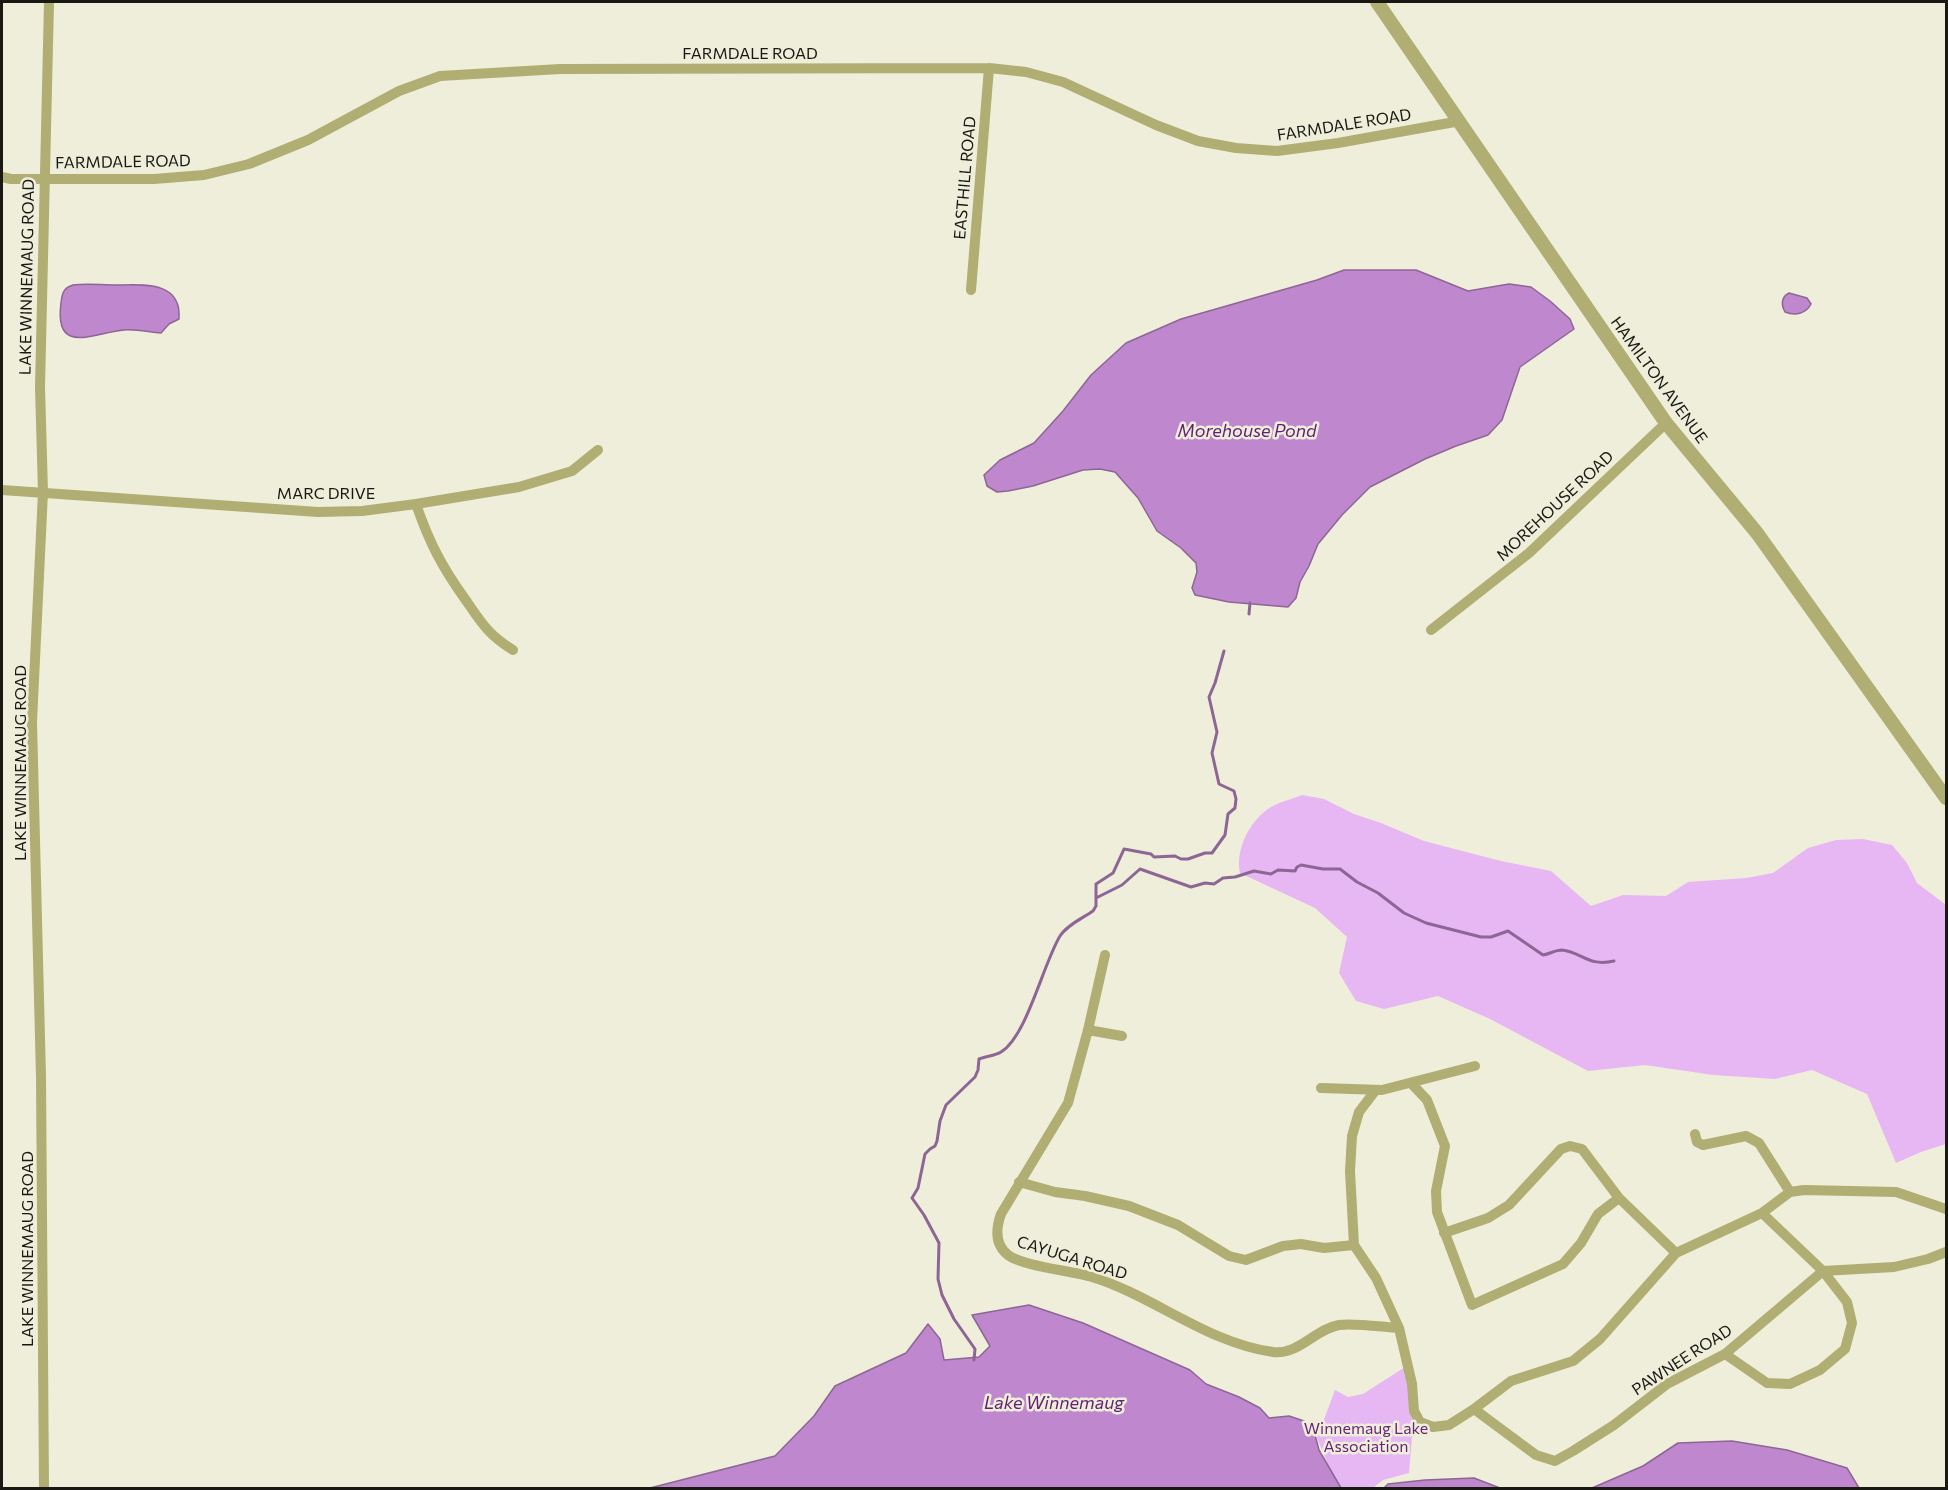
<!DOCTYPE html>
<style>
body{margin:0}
#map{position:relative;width:1948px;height:1490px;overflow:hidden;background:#eeeedb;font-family:Commissioner,sans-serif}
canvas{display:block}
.frame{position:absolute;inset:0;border:3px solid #191812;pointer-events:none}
</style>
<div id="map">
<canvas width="1948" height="1490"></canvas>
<div class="frame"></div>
</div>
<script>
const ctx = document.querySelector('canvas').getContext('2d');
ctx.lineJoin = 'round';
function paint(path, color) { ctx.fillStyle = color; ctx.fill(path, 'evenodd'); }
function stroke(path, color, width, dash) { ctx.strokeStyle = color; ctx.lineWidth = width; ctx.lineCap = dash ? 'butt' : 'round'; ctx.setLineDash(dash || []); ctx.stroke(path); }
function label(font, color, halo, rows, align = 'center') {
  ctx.font = font + ' Commissioner,sans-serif'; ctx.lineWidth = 5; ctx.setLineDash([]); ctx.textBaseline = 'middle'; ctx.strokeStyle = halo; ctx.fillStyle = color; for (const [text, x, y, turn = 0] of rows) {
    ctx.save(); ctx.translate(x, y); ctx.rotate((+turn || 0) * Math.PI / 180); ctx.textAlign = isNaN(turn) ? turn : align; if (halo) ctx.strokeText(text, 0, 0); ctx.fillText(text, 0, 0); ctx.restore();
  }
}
paint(new Path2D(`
 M1302,795l22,4 30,15 27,9 43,18 77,20 50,10 40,35 32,-11 43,1 22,-14 58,-4 27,-5 35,-25 28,-8 27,-1 29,6 15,18 10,20 29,22v239l-25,8 -25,11 -29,-69 -55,-24 -37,9 -62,-4 -68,-10 -57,6 -98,-52 -52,-23 -54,13 -28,-8 -17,-28 8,-36 -32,-29 -75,-35c-5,-24 10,-53 31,-66 9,-5 21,-8 31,-12z
 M1405,1367l11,22 -7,84 -26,7 -10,8h-35l-21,-50 18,-48 13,7 15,-3z`), '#e7b7f3');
const water = new Path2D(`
 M1344,270h72l52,21 41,-7 22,3 19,14 20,18 4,10 -54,38 -18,53 -14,15 -32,11 -31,13 -55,28 -28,28 -24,29 -9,22 -9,16 -4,16 -8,9 -59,-5 -34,-7 -3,-7 5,-16 -1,-9 -15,-15 -24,-17 -19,-33 -23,-26 -15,-3 -17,1 -50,16 -25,5 -11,1 -10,-6 -3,-11 16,-15 34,-17 29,-32 28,-36 35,-32 55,-24 136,-39z
 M73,285c14,-2 28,0 42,0 27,0 67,-5 64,34l-10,5 -8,9c-13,-1 -24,-4 -37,-3 -31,3 -70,26 -63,-27 1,-9 2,-15 12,-18z
 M1789,293l18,5 4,6c-5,10 -16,12 -26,8 -4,-7 -4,-15 4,-19z
 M1029,1305l54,18 107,47 16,14 33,13 21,11 9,10 20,-2 15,5 10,10 5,19 22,38h-691l125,-32 39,-40 21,-30 71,-33 22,-29 12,15 4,21 35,-3 11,-11 -18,-31z
 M1732,1441l55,9 60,18 12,20h-267l51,-22 35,-23z
 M1474,1478l26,10h-116l4,-4 37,-4z`);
paint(water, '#bf87cd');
stroke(water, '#8d6695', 1.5);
stroke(new Path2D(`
 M1249,614l1,-11
 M1096,898l26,-13 18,-16 51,18 14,-4 9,1 9,-6 12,-1 19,-6 17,3 7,-4 17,1 2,-4 4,-2 22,4h17l17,13 21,11 26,20 22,10 55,14h10l17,-6 35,24c7,-1 12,-5 19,-5 20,2 26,17 52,11
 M974,1360l1,-11 -21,-30 -12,-24 -4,-16 1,-36 -15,-28 -12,-17 6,-10 7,-34 5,-5 5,-3 2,-5 3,-20 6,-16 29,-28 3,-7 1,-11c7,-3 16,-3 22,-7 26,-16 42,-88 59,-116 7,-11 23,-18 33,-25l3,-5v-22l17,-11 11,-24 27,5 3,3 21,-1 6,3h7l17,-6h7l13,-18 3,-21 7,-6 1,-9 -2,-8 -15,-7 -7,-31 5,-21 -8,-35 6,-14 9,-32`), '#8d6695', 3);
stroke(new Path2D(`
 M2,177l9,2h143l50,-4 45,-11 59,-24 91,-49 41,-15 120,-7 429,-1 37,4 37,10 93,43 42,16 38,7 41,3 61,-8 122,-22
 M971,290l18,-222
 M2,490l316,22 44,-1 54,-7 103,-17 53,-16 26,-21
 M416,504c13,38 26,63 49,95 16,23 23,36 48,51
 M1431,630l98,-77 137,-130
 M1105,955l-17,75 -20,73 -67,111c-5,14 -7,30 7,41 14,11 65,16 84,22 62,19 115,66 181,75 26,3 42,-23 66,-27 16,-2 43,2 60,3
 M1088,1030l34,6
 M1411,1083l16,17 18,46 -9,45 1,21 35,93 91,-41 18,-21 17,-29 21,-16
 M1321,1088l61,2 93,-24
 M1375,1091l-16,21 -7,24 -2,35 4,74 22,33 23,50 13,56 2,27 6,11 13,5 16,-2 25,-16 37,-28 62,-20 27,-22 76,-86 86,-40 28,-21 14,-2 92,2 50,17
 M1695,1134l2,8 6,3 43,-9 13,7 31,49
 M1019,1182l36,10 30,4 44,10 49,19 51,31 17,4 37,-14 18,-2 23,4 30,-3
 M1444,1233l44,-15 21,-13 52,-56 9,-3 12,3 37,49 57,55
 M1725,1354l42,29 23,1 30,-14 25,-21 7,-26 -5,-21 -24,-31 -61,-58
 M1474,1409l62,46 19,6 18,-10 41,-26 53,-41 58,-30 98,-83 71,-4 34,-8 18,-7
 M44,1488l-3,-411 -9,-355 11,-230 -3,-105 9,-385`), '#b0ae72', 10);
stroke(new Path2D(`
 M1377,2l289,421 91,110 189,265`), '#b0ae72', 14);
label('16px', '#191812', '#eeeedb', [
 ["FARMDALE ROAD",750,54],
 ["FARMDALE ROAD",1344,125,-9],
 ["FARMDALE ROAD",123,162,-1],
 ["EASTHILL ROAD",965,178,-85],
 ["LAKE WINNEMAUG ROAD",27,277,-89],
 ["HAMILTON AVENUE",1659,380,54],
 ["MARC DRIVE",326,494],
 ["MOREHOUSE ROAD",1555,506,-43],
 ["LAKE WINNEMAUG ROAD",21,763,-90],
 ["LAKE WINNEMAUG ROAD",28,1249,-90],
 ["CAYUGA ROAD",1072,1258,17],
 ["PAWNEE ROAD",1682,1360,-33]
]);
label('16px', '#682578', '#eeeedb', [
 ["Winnemaug Lake",1366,1429],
 ["Association",1366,1447]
]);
label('italic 18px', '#631f73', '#eeeedb', [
 ["Morehouse Pond",1247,431],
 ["Lake Winnemaug",1054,1403]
]);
</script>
